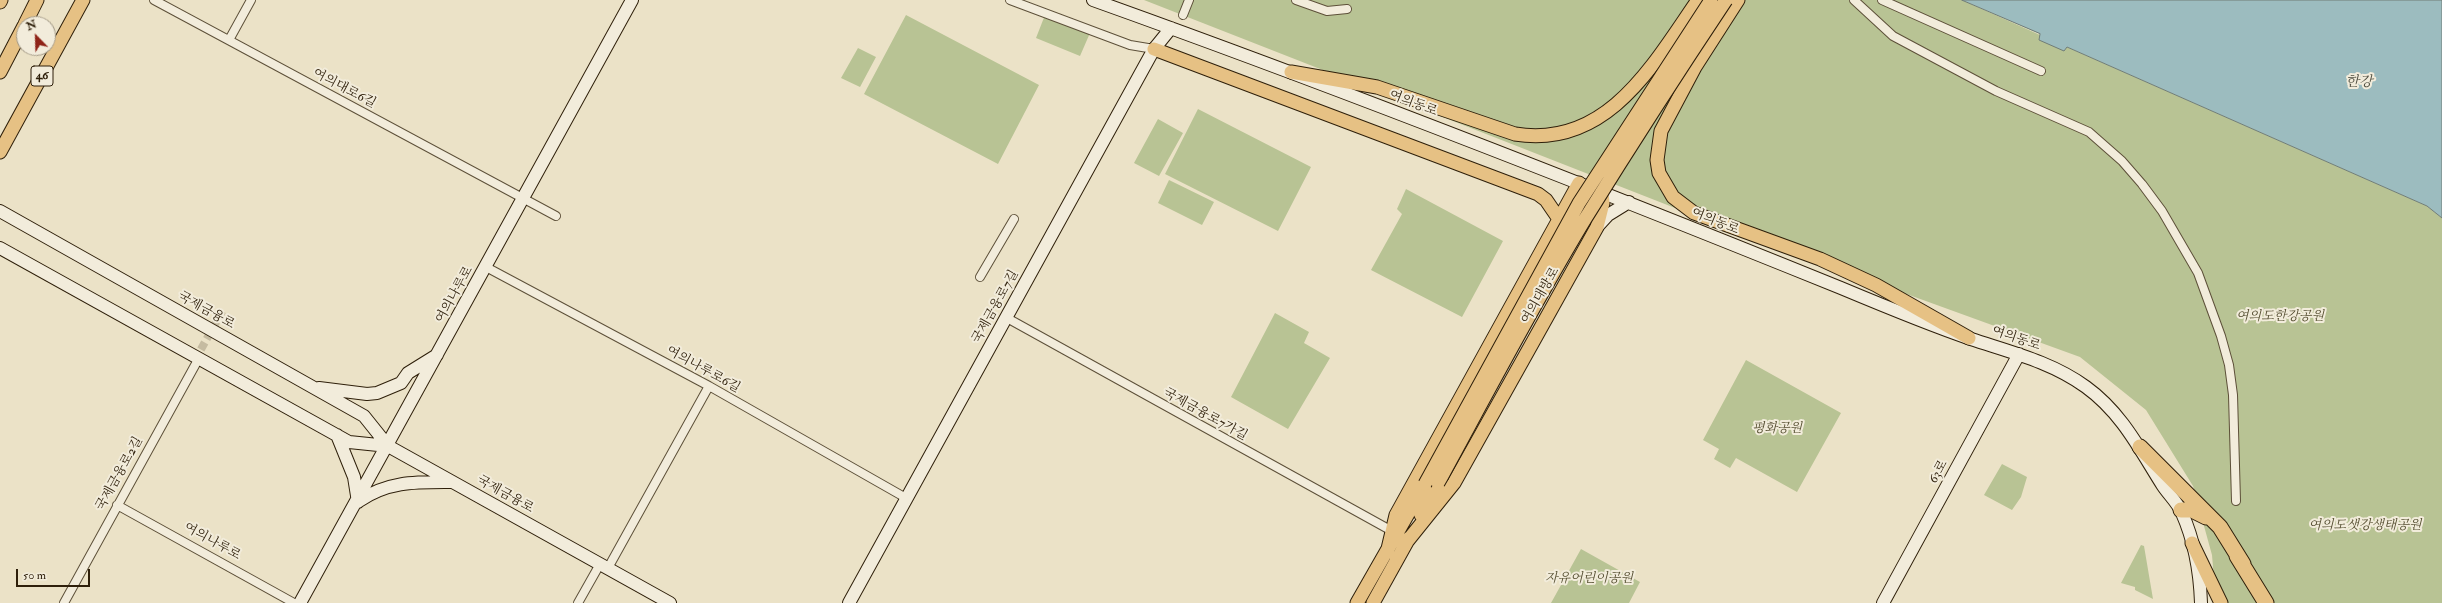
<!DOCTYPE html>
<meta charset="utf-8">
<style>
body{margin:0}
#map{position:relative;width:2442px;height:603px;overflow:hidden;background:#ebe2c7;font-family:"IM FELL Double Pica",serif}
canvas{display:block}
.north{position:absolute;left:16px;top:16px;width:40px;height:40px;box-sizing:border-box;background:#f2ecdb;border:1px solid #a49a87;border-radius:50%;rotate:337deg;font-size:11px;font-weight:700;line-height:16px;text-align:center;color:#2e1f0a}
.north::after{content:'';display:block;margin:auto;width:14px;height:18px;background:#8f2418;clip-path:polygon(50% 0,100% 100%,50% 72%,0 100%)}
.scale{position:absolute;left:16px;top:569px;width:74px;height:18px;box-sizing:border-box;border:2px solid #2e1f0a;border-top:0;padding-left:5px;font-size:12px;line-height:14px;white-space:nowrap;color:#2e1f0a;-webkit-text-stroke:3px #f2ecdb;paint-order:stroke}
</style>
<div id="map">
<canvas width="2442" height="603"></canvas>
<div class="north">N</div>
<div class="scale">50 m</div>
</div>
<script>
const ctx = document.querySelector('canvas').getContext('2d');
ctx.lineJoin = 'round';
function paint(path, color) { ctx.fillStyle = color; ctx.fill(path, 'evenodd'); }
function stroke(path, color, width, dash) { ctx.strokeStyle = color; ctx.lineWidth = width; ctx.lineCap = dash ? 'butt' : 'round'; ctx.setLineDash(dash || []); ctx.stroke(path); }
function label(font, color, halo, rows, align = 'center') {
  ctx.font = font + ' "IM FELL Double Pica","Noto Serif KR",serif'; ctx.lineWidth = 4; ctx.setLineDash([]); ctx.textBaseline = 'middle'; ctx.strokeStyle = halo; ctx.fillStyle = color; for (const [text, x, y, turn = 0] of rows) {
    ctx.save(); ctx.translate(x, y); ctx.rotate((+turn || 0) * Math.PI / 180); ctx.textAlign = isNaN(turn) ? turn : align; if (halo) ctx.strokeText(text, 0, 0); ctx.fillText(text, 0, 0); ctx.restore();
  }
}
paint(new Path2D(`
 M1144,0h818l78,35 -1,5 28,7 360,159 15,12v385h-226l-4,-48 -19,-69 -47,-76 -66,-53 -336,-122z
 M906,15l133,70 -41,79 -134,-70z
 M1045,15l45,18 -10,23 -44,-18z
 M858,48l18,9 -16,30 -19,-9z
 M1198,109l113,58 -33,64 -113,-57z
 M1158,119l25,14 -24,43 -25,-13z
 M1169,180l45,22 -12,23 -44,-22z
 M1406,189l97,52 -41,76 -91,-47 31,-56 -5,-5z
 M1275,313l34,19 -5,11 26,15 -42,71 -57,-32z
 M1746,360l95,53 -44,79 -61,-34 -6,10 -16,-9 5,-10 -16,-9z
 M2002,464l25,13 -6,20 -9,13 -28,-15z
 M2141,545l3,1 9,53 -18,-9v-3l-14,-4z
 M1581,549l59,33 -11,21h-78z`), '#b8c394');
const water = new Path2D(`
 M1962,0h480v218l-15,-12 -360,-159 -3,4 -25,-11 1,-6z`);
paint(water, '#9cbcbf');
stroke(water, '#707d77', 1);
stroke(new Path2D(`
 M195,360l29,-52`), '#c5bba1', 8, [8, 4]);
const street = new Path2D(`
 M154,0l402,216
 M1010,0l120,45 24,4
 M1296,0l31,11 20,-2
 M1854,0l39,36 103,55 93,41 33,29 20,23 20,27 36,62 23,63 8,29 4,30 3,106
 M1882,0l159,71
 M1183,15l6,-15
 M229,40l22,-40
 M486,267l223,119 197,112
 M980,277l34,-58
 M1007,318l385,213
 M117,505l177,98
 M608,568l101,-182
 M64,603l135,-245
 M578,603l22,-39`);
const secondary = new Path2D(`
 M1093,0c252,90 501,188 748,288 43,18 86,36 130,51 39,13 81,23 115,48 36,26 54,63 77,99 6,9 15,17 19,27 12,27 18,60 19,90
 M0,211l364,205 24,30 282,157
 M1597,227l11,-12 21,-13
 M0,248l349,194 39,4
 M319,388l48,6 10,-1 24,-10 7,-10 29,-18
 M337,435l17,42 4,25
 M359,501c29,-20 57,-19 91,-19
 M300,603l332,-603
 M849,603l305,-554 17,-21
 M1883,603l136,-249`);
const primary = new Path2D(`
 M1738,0l-43,67 -34,64 -4,29 2,13 14,24 21,16 126,46 56,26 93,53
 M0,2l1,-2
 M25,24l12,-24
 M1154,49l384,145 8,6 13,19
 M0,72l24,-46
 M1291,72l86,15 138,47c92,15 138,-69 183,-134
 M0,152l83,-152
 M1421,515l17,-32
 M2192,543l29,60
 M1405,544l49,-61 80,-143 63,-113 6,-24 -1,-11
 M1387,553l9,-38 183,-332
 M1357,603l68,-119
 M1373,603l36,-65`);
const highway = new Path2D(`
 M2140,447l80,80 23,37
 M2181,510h11l14,7
 M2237,556l29,47`);
stroke(street, '#5d5039', 10);
stroke(secondary, '#2e1f0a', 14);
stroke(primary, '#2e1f0a', 15);
stroke(highway, '#2e1f0a', 17);
stroke(street, '#f2ecdb', 8);
stroke(secondary, '#f2ecdb', 12);
stroke(primary, '#e6c184', 13);
stroke(highway, '#e6c184', 15);
const primaryBridge = new Path2D(`
 M1438,483c48,-88 95,-178 147,-264 46,-74 93,-147 141,-219
 M1425,484l154,-281 132,-203`);
stroke(primaryBridge, '#2e1f0a', 15, []);
stroke(primaryBridge, '#e6c184', 13);
for (const [x, y, w] of [
 [42,76,22]
]) { const box = new Path2D(); box.roundRect(x - w / 2, y - 10, w, 20, 3); ctx.fillStyle = '#f2ecdb'; ctx.fill(box); stroke(box, '#2e1f0a', 1); }
label('bold 12px', '#2e1f0a', null, [
 ["46",42,76]
]);
label('13px', '#2e1f0a', '#f2ecdb', [
 ["여의대로6길",344,89,28],
 ["여의동로",1413,104,21],
 ["여의동로",1715,222,22],
 ["여의나루로",455,295,-61],
 ["여의대방로",1541,296,-60],
 ["국제금융로7길",996,307,-61],
 ["국제금융로",206,311,29],
 ["여의동로",2016,339,19],
 ["여의나루로6길",703,370,29],
 ["국제금융로7가길",1205,415,29],
 ["63로",1939,472,-61],
 ["국제금융로2길",120,474,-61],
 ["국제금융로",505,495,29],
 ["여의나루로",212,542,29]
]);
label('italic 13px', '#575033', '#f2ecdb', [
 ["여의도한강공원",2280,317],
 ["평화공원",1777,429],
 ["여의도샛강생태공원",2365,526],
 ["자유어린이공원",1589,579]
]);
label('italic 14px', '#4f4e40', '#f2ecdb', [
 ["한강",2359,83]
]);
</script>
